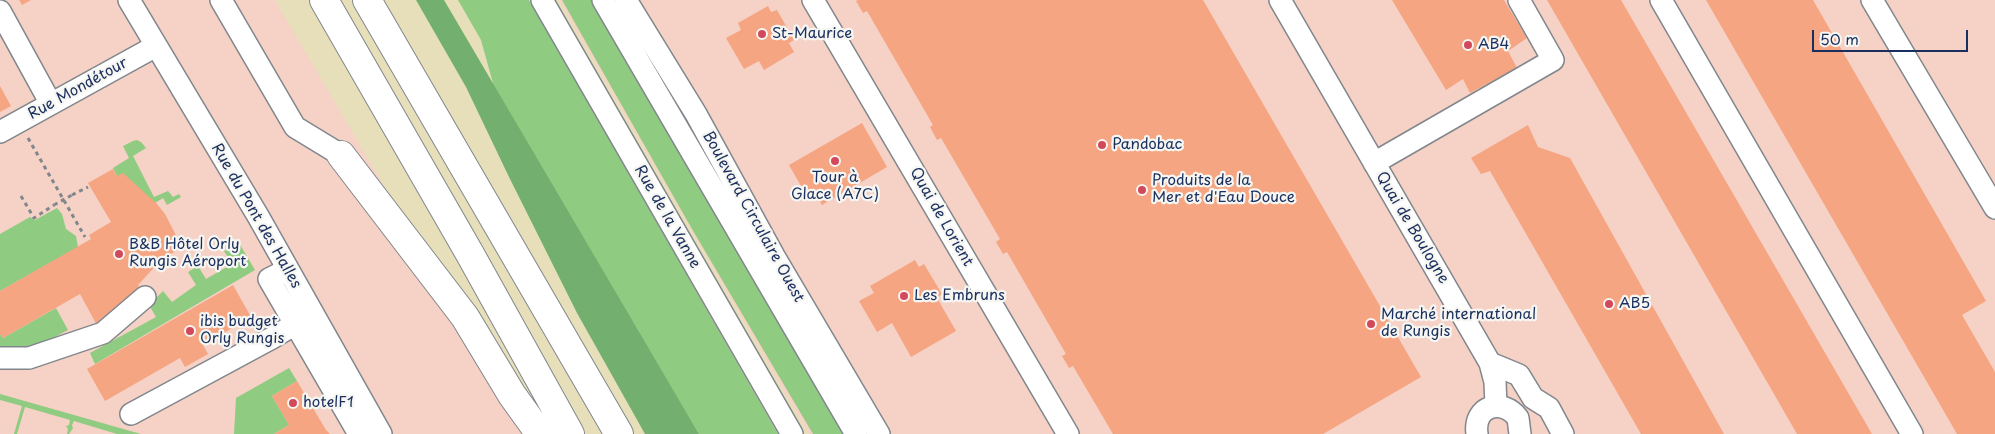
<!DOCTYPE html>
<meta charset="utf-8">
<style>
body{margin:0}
#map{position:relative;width:1995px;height:434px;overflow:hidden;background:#e7dfba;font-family:"Playpen Sans",sans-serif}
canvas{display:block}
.scale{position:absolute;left:1812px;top:30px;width:156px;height:22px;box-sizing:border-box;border:2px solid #1b2f5e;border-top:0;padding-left:6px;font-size:15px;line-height:18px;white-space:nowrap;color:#1b2f5e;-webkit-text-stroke:4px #f6f6f2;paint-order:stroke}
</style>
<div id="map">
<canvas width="1995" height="434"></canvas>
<div class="scale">50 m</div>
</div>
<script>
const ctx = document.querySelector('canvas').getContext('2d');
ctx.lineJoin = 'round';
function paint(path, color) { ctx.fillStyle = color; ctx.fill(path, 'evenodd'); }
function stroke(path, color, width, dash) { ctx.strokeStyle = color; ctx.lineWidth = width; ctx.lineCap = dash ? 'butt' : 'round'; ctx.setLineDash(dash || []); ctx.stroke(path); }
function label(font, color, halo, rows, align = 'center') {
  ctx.font = font + ' "Playpen Sans",sans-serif'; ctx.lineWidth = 4.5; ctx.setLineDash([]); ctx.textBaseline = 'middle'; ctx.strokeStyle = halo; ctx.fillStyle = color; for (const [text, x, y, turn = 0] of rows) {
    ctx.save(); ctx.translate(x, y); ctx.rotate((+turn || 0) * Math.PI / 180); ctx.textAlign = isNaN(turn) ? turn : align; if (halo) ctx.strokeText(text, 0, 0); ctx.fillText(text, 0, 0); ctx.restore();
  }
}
paint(new Path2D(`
 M0,0h275l254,434h-529z
 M559,0h1436v434h-1186z`), '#f6d1c6');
paint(new Path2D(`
 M458,0h71l249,434h-79l-203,-340 -15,-54z
 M562,0h33l252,434h-34l-121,-205z
 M137,140l4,2 5,6 -13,8 21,41 14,-6 5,6 6,-3 2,3 -14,8 -4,-7 -8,5 -38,-27 -4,-8 16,-10 -6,-12 10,-5z
 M57,208l5,6 4,15 10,7 2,11 -78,44v-57l30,-17 5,3z
 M239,243l16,27 -160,94 -5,-11 66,-36 -7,-12 14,-14 9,11 24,-17 -8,-13 10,-6 8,13 26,-15 -8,-13z
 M56,308l12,22 -36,19 -32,1v-16l3,4z
 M289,368l8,13 -25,15 17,29 -15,9h-40l2,-36z
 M0,394l141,40h-24l-43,-13 -2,4 1,3 -4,6h-2l1,-5 -2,-3 3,-1 1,-5 -45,-13 -8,27h-3l8,-28 -22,-6z`), '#8fcb80');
paint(new Path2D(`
 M416,0h28l255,434h-54l-68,-121 -68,-136 -43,-90z`), '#73af6e');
paint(new Path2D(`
 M19,0h12l-9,5z
 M858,0h345l218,377 -98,57h-210l-40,-68 -4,2 -7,-12 4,-2 -59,-102 -4,2 -7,-12 4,-3 -59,-101 -4,2 -7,-13 3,-2 -66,-114 -4,2 -7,-12z
 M1392,0h112l23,38 -19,13 9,17 -47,25 -7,-14 -17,11z
 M1547,0h74l251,434h-75z
 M1706,0h107l173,301 -24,14 33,57v62h-38z
 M768,6l3,6 6,-2 17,30 -5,3 5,9 -30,18 -5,-9 -15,8 -18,-31 15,-8 -3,-7z
 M0,86l11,20 -11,6z
 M862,123l25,44 -65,38 -5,-9 -8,4 -20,-35z
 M1528,125l10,22 32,11 154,276h-83l-151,-263 -9,3 -10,-16z
 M113,169l4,7 6,-3 34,31 8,10 17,33 -21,13 -23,25 3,5 -16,10 -26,29 -19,-35 -77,44 -3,-4v-43l91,-52 -2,-4 22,-13 -23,-39z
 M915,260l4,7 5,-3 18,30 -5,4 19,33 -45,26 -19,-34 -15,9 -18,-31 15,-8 -4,-7z
 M233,285l18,32 -48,28 5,9 -23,13 -5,-9 -75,43 -18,-32z
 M297,381l29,49 4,4h-56l15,-9 -17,-29z`), '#f5a581');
const minor = new Path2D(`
 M129,0l129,216 123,218
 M221,0l74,127 46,28
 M542,0l250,434
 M603,0l253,434
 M626,0l70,114 78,142 105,178
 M813,0l255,434
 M1280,0l210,363 5,19 1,24
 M1661,0l251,434
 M1872,0l123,208
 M0,11l51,93
 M0,132l156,-86
 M1374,163l179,-103 -34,-60
 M287,270l-18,9 90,155
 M0,358h29l74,-25 42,-36
 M1490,363l29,12 14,23 16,10 14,26
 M131,414l141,-76 40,-24
 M1477,434c-4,-28 25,-37 41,-16l2,16`);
const highway = new Path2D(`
 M324,0l146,254 100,180
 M367,0l252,434
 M341,155l124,162 47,78 28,39`);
stroke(minor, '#81878c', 24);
stroke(highway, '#81878c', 30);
stroke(new Path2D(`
 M28,138l57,99
 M72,195l16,-8
 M21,196l13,22 20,-13`), '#81878c', 3, [4, 4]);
stroke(minor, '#fff', 21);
stroke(highway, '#fff', 28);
stroke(new Path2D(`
 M54,205l18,-10`), '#81878c', 3, [4, 4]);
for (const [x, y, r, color] of [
 [762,34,5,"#d1495b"],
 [1468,45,5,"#d1495b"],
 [1102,145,5,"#d1495b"],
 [835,161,5,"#d1495b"],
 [1142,190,5,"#d1495b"],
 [119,254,5,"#d1495b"],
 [904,296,5,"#d1495b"],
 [1609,304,5,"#d1495b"],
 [1371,324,5,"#d1495b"],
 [190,331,5,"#d1495b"],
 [293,403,5,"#d1495b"]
]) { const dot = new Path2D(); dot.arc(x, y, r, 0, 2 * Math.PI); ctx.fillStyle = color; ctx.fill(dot); stroke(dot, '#f6f6f2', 2); }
label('15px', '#1b2f5e', '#f6f6f2', [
 ["St-Maurice",772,34],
 ["AB4",1478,45],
 ["Pandobac",1112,145],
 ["Tour à",835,178,"center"],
 ["Glace (A7C)",835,195,"center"],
 ["Produits de la",1152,181],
 ["Mer et d'Eau Douce",1152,198],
 ["B&B Hôtel Orly",129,245],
 ["Rungis Aéroport",129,262],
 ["Les Embruns",914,296],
 ["AB5",1619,304],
 ["Marché international",1381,315],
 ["de Rungis",1381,332],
 ["ibis budget",200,322],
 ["Orly Rungis",200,339],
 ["hotelF1",303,403]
], 'left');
label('15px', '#1b2f5e', '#f6f6f2', [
 ["Rue Mondétour",78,89,-29],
 ["Rue du Pont des Halles",256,216,60],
 ["Rue de la Vanne",667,217,60],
 ["Boulevard Circulaire Ouest",753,217,61],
 ["Quai de Lorient",941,217,60],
 ["Quai de Boulogne",1412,228,59]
]);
</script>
